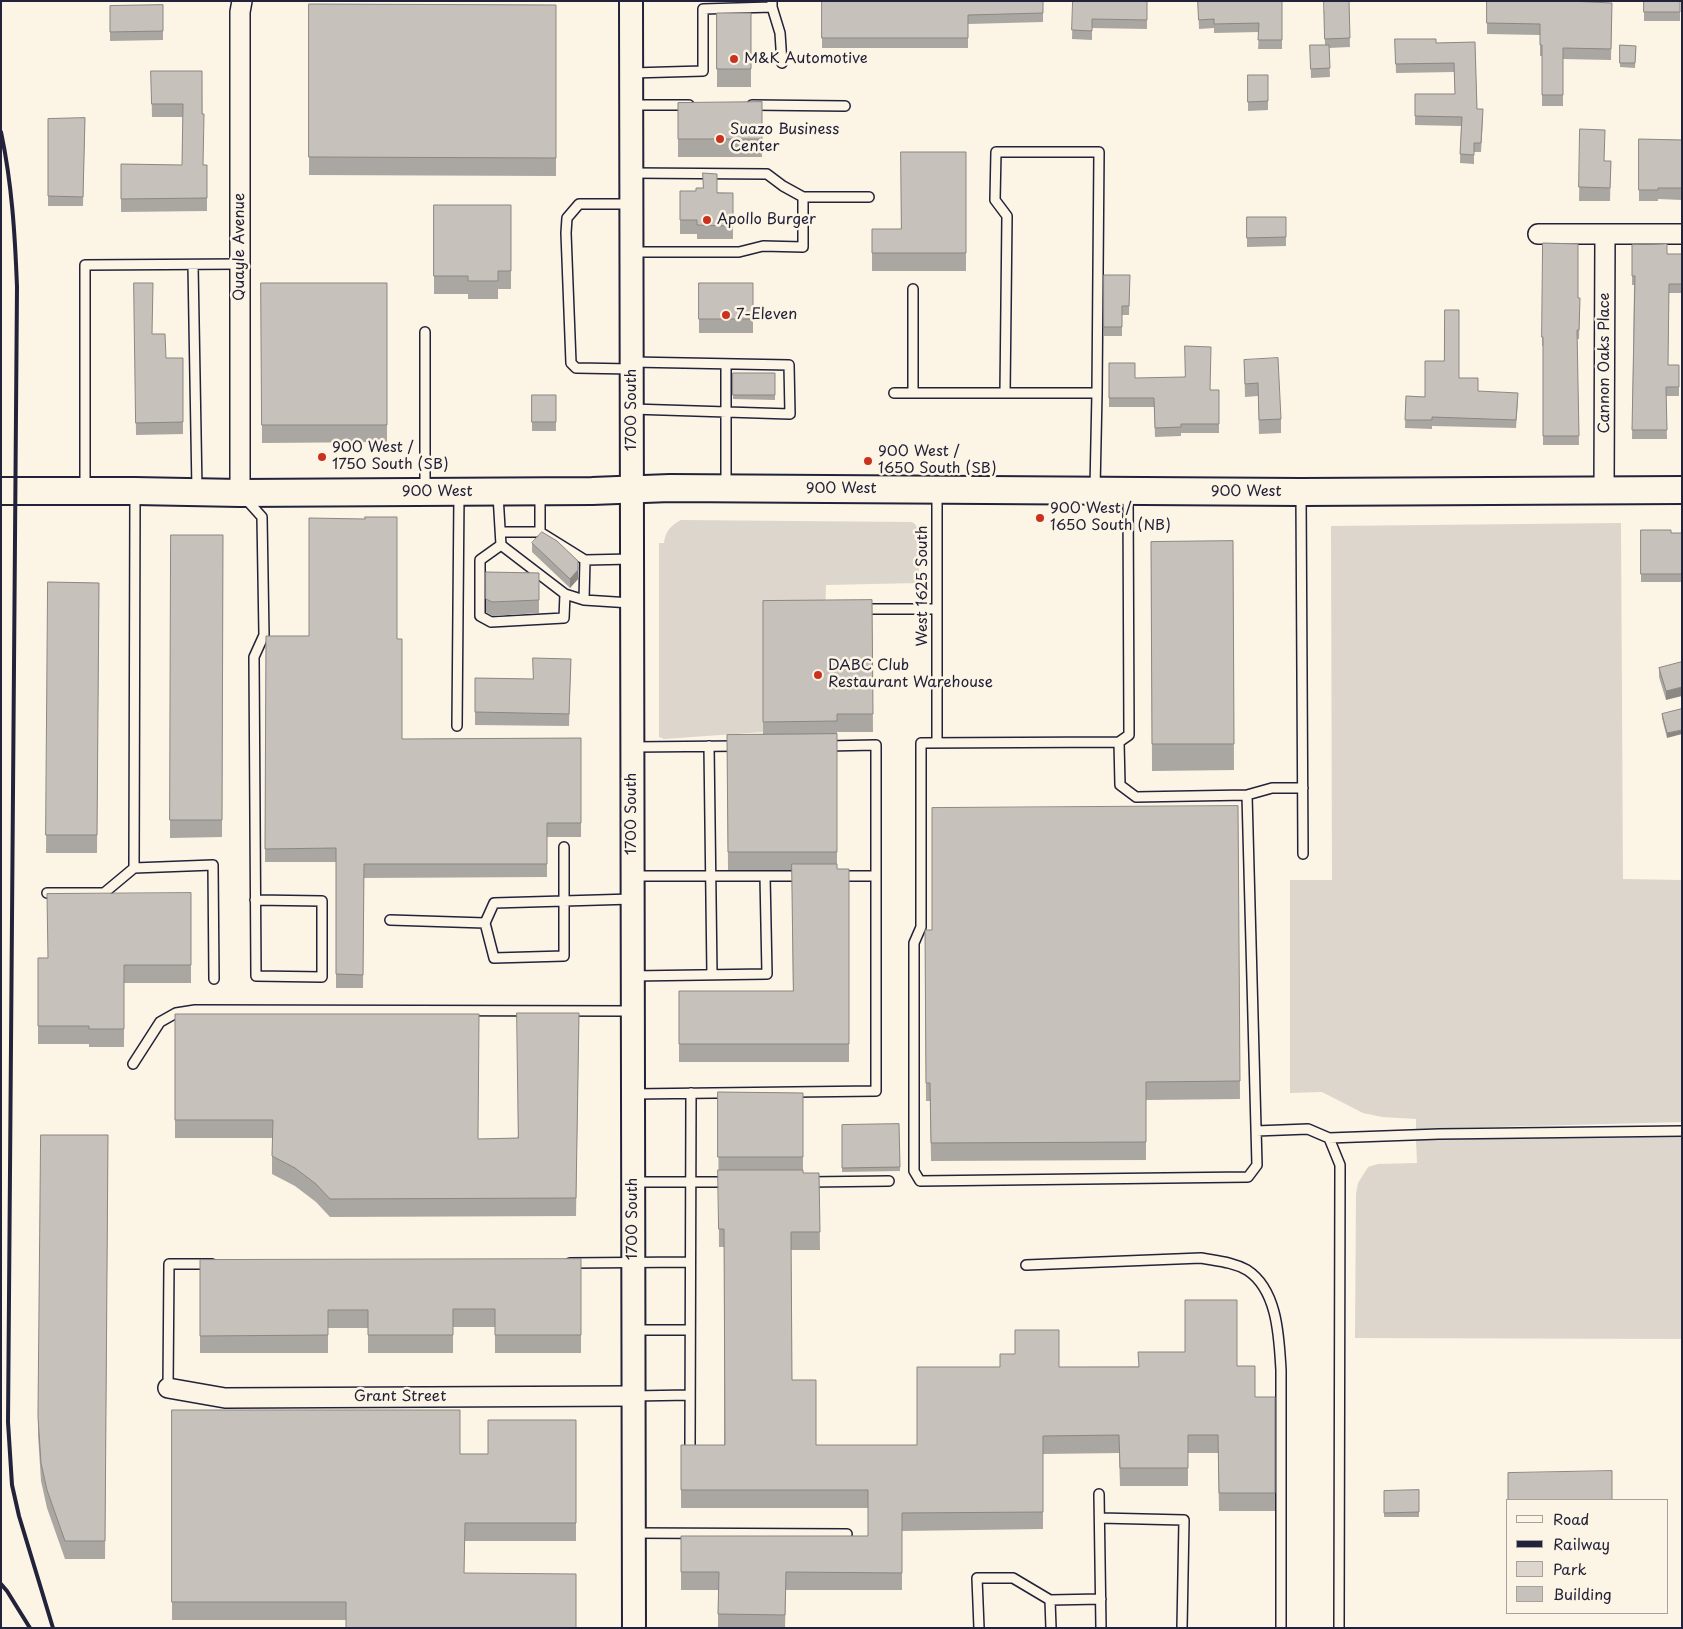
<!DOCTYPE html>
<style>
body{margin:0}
#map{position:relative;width:1683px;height:1629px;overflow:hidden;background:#fcf5e5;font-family:"Playpen Sans",sans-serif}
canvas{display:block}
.frame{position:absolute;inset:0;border:2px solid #22223b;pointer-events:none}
.legend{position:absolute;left:1506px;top:1499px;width:162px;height:115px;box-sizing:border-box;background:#fcf5e5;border:1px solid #a5a1a1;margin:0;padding:6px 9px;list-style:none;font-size:15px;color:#22223b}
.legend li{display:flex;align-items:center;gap:10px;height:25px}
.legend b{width:25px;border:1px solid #a5a1a1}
</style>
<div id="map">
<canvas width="1683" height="1629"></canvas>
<div class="frame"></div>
<ul class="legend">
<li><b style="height:6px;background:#fcf5e5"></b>Road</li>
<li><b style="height:6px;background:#22223b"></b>Railway</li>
<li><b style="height:14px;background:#dcd6cc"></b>Park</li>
<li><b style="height:14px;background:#c6c1bb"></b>Building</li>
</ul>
</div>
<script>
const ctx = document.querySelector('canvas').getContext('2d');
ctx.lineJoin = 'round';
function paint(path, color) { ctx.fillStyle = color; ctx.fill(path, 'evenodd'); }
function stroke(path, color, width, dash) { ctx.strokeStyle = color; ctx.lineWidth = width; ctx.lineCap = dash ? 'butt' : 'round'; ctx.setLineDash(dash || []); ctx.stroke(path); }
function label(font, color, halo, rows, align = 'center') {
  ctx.font = font + ' "Playpen Sans",sans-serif'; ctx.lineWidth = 5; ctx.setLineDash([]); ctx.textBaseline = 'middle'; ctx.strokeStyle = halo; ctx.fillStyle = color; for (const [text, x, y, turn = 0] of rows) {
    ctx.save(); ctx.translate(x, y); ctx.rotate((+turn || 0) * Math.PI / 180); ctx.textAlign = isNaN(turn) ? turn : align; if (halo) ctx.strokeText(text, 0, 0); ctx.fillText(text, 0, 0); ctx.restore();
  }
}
paint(new Path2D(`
 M681,520l231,2 3,2 4,8v51l-93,2 -1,33 -62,1v113l-99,7 -5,-2v-194h5c1,-11 7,-18 17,-23z
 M1621,523l2,356 59,1v242l-266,7v-10l-34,-2 -19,-4 -41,-21 -32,1v-213h42l-1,-354z
 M1682,1135v204l-327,-1 1,-144 2,-11 10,-16 10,-3 39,-1 -1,-23z`), '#dcd6cc');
const service = new Path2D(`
 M772,7l8,26 2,30
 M632,73l71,-2v-62l69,-2v-6
 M632,105h57
 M752,105l93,1
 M632,173l135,1 16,12 20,11h66
 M631,204h-52l-12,14 -1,15 5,130 5,5 56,1
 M632,252h107l24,-6 40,1v-50
 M193,265l4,225
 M913,289v104
 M425,332v158
 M726,364v122
 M894,393h203l-2,95
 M1005,393l2,-177 -12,-16 1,-48h103l-2,241
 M632,409l158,5 -1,-49 -157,-3
 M85,489v-224l155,-1
 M540,492v40l45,28 47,-1
 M135,493l-1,375 79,-3 1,114
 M937,493v250
 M498,495l3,50 64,49 19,6
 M1301,495l2,359
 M244,497l18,20 2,118 -10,22 2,319 66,1v-76l-67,-1
 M501,532h39
 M501,545l-21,15v56l11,6 73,-4 1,-24
 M585,560l-1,40 47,3
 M861,609h75
 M457,726l2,-231
 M1119,742l1,43 16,12 111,-2 10,370 -9,12 -328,4 -6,-10v-228l7,-16v-184l198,-1 10,-7 -1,-241
 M709,746l3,229
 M633,747l105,-1
 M1247,795l25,-7h31
 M634,876h170
 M839,876h37
 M47,893h57l30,-25
 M390,920l95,3 9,35 70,-2v-55l68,-2
 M485,923l9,-20 70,-2v-54
 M633,976l134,-2 -2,-98
 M133,1064l27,-42 16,-9 19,-3 437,1
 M633,1094l243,-3v-346l-50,1
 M1256,1131l52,-2 21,9 11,27 -1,463
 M1329,1138l110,-4 243,-3
 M633,1182h97
 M808,1182l81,-1
 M570,1263l120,-1
 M1026,1265l175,-7c16,3 32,4 46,12 31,20 32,68 34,100v258
 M633,1330h57
 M168,1388l1,-124h43
 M633,1396l57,-1
 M690,1446l1,-353
 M1099,1494l2,134
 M1100,1518l84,2 -2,108
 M634,1533l213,1
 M1050,1600l51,-1
 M979,1628l-2,-50h36l37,22 1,28`);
const minor = new Path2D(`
 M1538,234h144
 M1604,491l1,-257
 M240,493v-481l2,-11
 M168,1388l57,10 408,-2`);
const tertiary = new Path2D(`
 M631,1l3,1627`);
const secondary = new Path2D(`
 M1,491h134l105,2 352,-2 78,-3 631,4 381,-2`);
stroke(service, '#22223b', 12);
stroke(minor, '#22223b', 22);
stroke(tertiary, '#22223b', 26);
stroke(secondary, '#22223b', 30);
stroke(service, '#fcf5e5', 9);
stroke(minor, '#fcf5e5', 19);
stroke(tertiary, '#fcf5e5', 22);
stroke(secondary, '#fcf5e5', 26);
stroke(new Path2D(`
 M1,132c11,52 14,103 16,155l-9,1135 4,63 7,31 34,112
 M1,1584l6,7 23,37`), '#22223b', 4);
paint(new Path2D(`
 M822,1h221v21l-75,2v24h-146z
 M1073,1h74v28l-55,-1v12l-20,-1z
 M1198,1h84v48h-24l1,-17 -45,1v-5l-15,1z
 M1349,1l1,46 -21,1 1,29 -19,1 -1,-33h15l-1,-35z
 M1487,1l125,2 -1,57 -48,-1v47h-21v-50h-2v-21l-53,-1z
 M1644,1h36v20h-36z
 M309,4l247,1v171l-247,-1z
 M163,5v35l-53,1v-35z
 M717,13h34v74h-34z
 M1395,39l41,4 39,-1 2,67 6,10 -2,33h-7v12l-14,-1 1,-37 -46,-1v-31h40l-1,-22 -58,1z
 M1620,45l16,1 -1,22 -15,-1z
 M151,71h51l1,94h4v46l-86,1v-48l61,1 1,-48h-31z
 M1248,75h20v35l-20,1z
 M762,102v55h-84v-54z
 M85,118l-2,88h-35v-87z
 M1580,129l25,32h6l-1,40h-31z
 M1639,139l43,1v60l-24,-1v2h-19z
 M966,152v119h-94v-42h29z
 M680,191l53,2v46h-36v-5h-17z
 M434,205h77v84h-13v10h-30v-5h-34z
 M1247,217h39v29l-39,1z
 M1543,243l35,55 2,9 -1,32h-2l2,106h-36v-99h-1z
 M1632,245l35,9h15v39h-13l-1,72h11v31h-13l1,43h-35l2,-154h-2z
 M1104,275h26l-1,40h-7v21h-18z
 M134,283l18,51 14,24h17v76l-47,1z
 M261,283h126v159l-125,1z
 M699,283h54v50h-54z
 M1244,360l37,59v14l-22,1 -1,-38 -13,1z
 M1109,363l26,15 75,12h9v43h-38v3l-26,1 -1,-30h-45z
 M733,373h42v27l-42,-1z
 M1459,378l19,13 40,10 -2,27 -84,-2v3l-27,-1 1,-32 19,1z
 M532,395h24v36h-24z
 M1641,530l30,3h11v49h-41z
 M171,535h52l-1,302 -52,1z
 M1233,541l1,229 -82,1 -1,-229z
 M532,543l46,36 -8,9 -38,-36z
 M486,572l53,1v40l-47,3 -6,-4z
 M48,582l51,1 -2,270h-51z
 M872,600l1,132h-36v137h12v193h-170v-71h114l-1,-121h-64l-1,-135 36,-1v-133z
 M266,636h43l88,3 5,100 179,-1v99h-34v40l-183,1 -1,110h-27v-126h-71z
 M571,659l-2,67 -94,-1v-47l58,1z
 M1682,662l-16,38 -7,-23v-9z
 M1682,709l-15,29 -5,-20v-4z
 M1238,806l2,293 -94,1v60l-215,1 -1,-60h-4l-1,-171h7z
 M191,893v90h-67v64h-35v-3h-51v-86h10z
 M579,1013l-3,203 -246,1 -14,-15 -21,-16 -23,-12v-36h-97v-124l303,125 39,-1z
 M718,1092l85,1v80h16l1,77h-29l1,130 24,65h101l142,-78 178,-1 18,31h20v114h-56l-1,-58h-30v33h-68l-1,-33 -76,1v75l-141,2v59h-116l-1,38h-67v-38h-37v-54h187v-28h-187v-63h43v-198h-5z
 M899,1124l1,47 -58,1v-47z
 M41,1135h67l-3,424h-40l-18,-51 -6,-27 -3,-46z
 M581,1259v94h-86v-26h-42v26h-85v-25h-40v25h-128v-93z
 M172,1410l288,44h28l88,-34v121h-111l-119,79h-174z
 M1419,1490v27h-35v-26z`), '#aaa6a1');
paint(new Path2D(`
 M578,561v18l-8,9v-9z
 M1682,687v9l-16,4v-9z
 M1682,730v4l-15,4v-5z`), '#8b8783');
const building = new Path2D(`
 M822,1h221v12l-75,2v23h-146z
 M1073,1h74v19l-55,-1v12l-20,-1z
 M1198,1h84v39h-24l1,-17 -45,1v-5l-15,1z
 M1324,1h25l1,37 -25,1z
 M1487,1h82l43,2 -1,46 -48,-1v47h-21v-50h-2v-21l-53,-1z
 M1644,1h36v11h-36z
 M309,4l247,1v153l-247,-1z
 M163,5v26l-53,1v-26z
 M717,13h34v56h-34z
 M1395,39h41v4l39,-1 2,67h6l-2,34h-7v12l-14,-1 2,-37 -47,-1v-22h40l-1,-31 -58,1z
 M1310,45h19l1,23 -19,1z
 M1620,45l16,1 -1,17h-15z
 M151,71h51v43h2l-1,51h4v33l-86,1v-35l61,1 1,-61h-31z
 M1248,75h20v26l-20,1z
 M762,102v37h-84v-36z
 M85,118l-2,79 -35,-1v-77z
 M1580,129l25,1 -1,31h7l-1,27 -31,-1z
 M1639,139l43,1v48h-24v2h-19z
 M901,152h65v101h-94v-24h29z
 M703,173l14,1v19h16v33l-36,-1v-5h-17v-29h16v-3h7z
 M434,205h77v66h-13v10h-30v-5h-34z
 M1247,217h39v20l-39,1z
 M1543,243l35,1v54h2l-1,32h-2l2,106h-36v-99h-1z
 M1667,244v10h15v30h-13l-1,81h11v22h-13l1,43h-35l3,-154h-3v-31z
 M1104,275h26l-1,31h-7v21h-18z
 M134,283h19l-1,51h13l1,24h17v64l-47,1z
 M261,283h126v142h-125z
 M699,283h54v36h-54z
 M1445,310h14v68h19v13l40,2 -2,27 -84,-3v3h-27l1,-24 19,1v-36h19z
 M1185,346l26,1 -1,43h9v34h-38v3l-26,1 -1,-30h-45v-35h26v15l50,-1z
 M1278,358l3,61 -22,1 -1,-37 -13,1 -1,-24z
 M733,373h42v22h-42z
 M532,395h24v27h-24z
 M365,517h32v122h5v100l179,-1v85h-34v41h-183l-1,111 -27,-1v-126l-71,1 1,-213h43v-118l56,1z
 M1641,530h30v3h11v41h-41z
 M542,532l15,9 21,20v9l-8,9 -38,-36z
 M171,535h52l-1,285h-52z
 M1233,541l1,203h-82l-1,-202z
 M486,572l53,1v27l-47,2 -6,-3z
 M48,582l51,1 -2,252h-51z
 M872,600l1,114h-36v7l-74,1v-121z
 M533,658l38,1 -2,55 -94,-2v-34l58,1z
 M1682,662v25l-16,4 -7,-23z
 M1682,709v21l-15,3 -5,-19z
 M837,734v118h-109l-1,-117z
 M1238,806l2,275 -94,1v60l-215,1 -1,-60h-4l-1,-153h7v-122z
 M792,864h45v5h12v175h-170v-53h114z
 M191,893v72h-67v64h-35v-3h-51v-68h10l-1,-64z
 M517,1013h62l-3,185 -246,1 -14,-15 -21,-16 -23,-12 1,-36h-98v-106h304l-1,125 40,-1z
 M718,1092l85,1v64h-85z
 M899,1124l1,43 -58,1v-43z
 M41,1135h67l-3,406h-40l-18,-51 -6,-27 -3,-46z
 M718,1170h85v3h16l1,59h-29l1,148h24v65h101v-78h83v-13h15v-24h44v37h80l-1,-15h47v-52h52v66h18v31h20v96h-56l-1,-58h-30v33h-68l-1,-33 -76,1v76l-141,1v60l-116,-1 -1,43 -67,-1 1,-42h-38v-36h187v-46h-187v-45h44l-1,-216h-5z
 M581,1259v76h-86v-26h-42v26h-85v-25h-40v25l-128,1v-76z
 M172,1410h288v44h28v-34h88v103h-111l-1,50 112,1v54h-230v-26h-174z
 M1612,1471v29h-104v-27z
 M1419,1490v22l-35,1v-22z`);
paint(building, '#c6c1bb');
stroke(building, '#8b8783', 1);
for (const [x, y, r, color] of [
 [734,59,5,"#c8321e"],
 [720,139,5,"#c8321e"],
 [707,220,5,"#c8321e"],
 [726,315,5,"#c8321e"],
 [322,457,5,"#c8321e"],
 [868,461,5,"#c8321e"],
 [1040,518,5,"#c8321e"],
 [818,675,5,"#c8321e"]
]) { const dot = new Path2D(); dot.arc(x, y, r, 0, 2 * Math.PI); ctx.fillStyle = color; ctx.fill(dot); stroke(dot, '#fcf5e5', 2); }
label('15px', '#22223b', '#fcf5e5', [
 ["M&K Automotive",744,59],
 ["Suazo Business",730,130],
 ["Center",730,147],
 ["Apollo Burger",717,220],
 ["7-Eleven",736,315],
 ["900 West /",332,448],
 ["1750 South (SB)",332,465],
 ["900 West /",878,452],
 ["1650 South (SB)",878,469],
 ["900 West /",1050,509],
 ["1650 South (NB)",1050,526],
 ["DABC Club",828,666],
 ["Restaurant Warehouse",828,683]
], 'left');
label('15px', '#22223b', '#fcf5e5', [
 ["Quayle Avenue",240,247,-90],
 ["Cannon Oaks Place",1605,363,-90],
 ["1700 South",632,410,-90],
 ["900 West",841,489],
 ["900 West",437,492],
 ["900 West",1246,492],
 ["West 1625 South",923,586,-90],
 ["1700 South",632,814,-90],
 ["1700 South",633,1219,-90],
 ["Grant Street",400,1397]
]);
</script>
